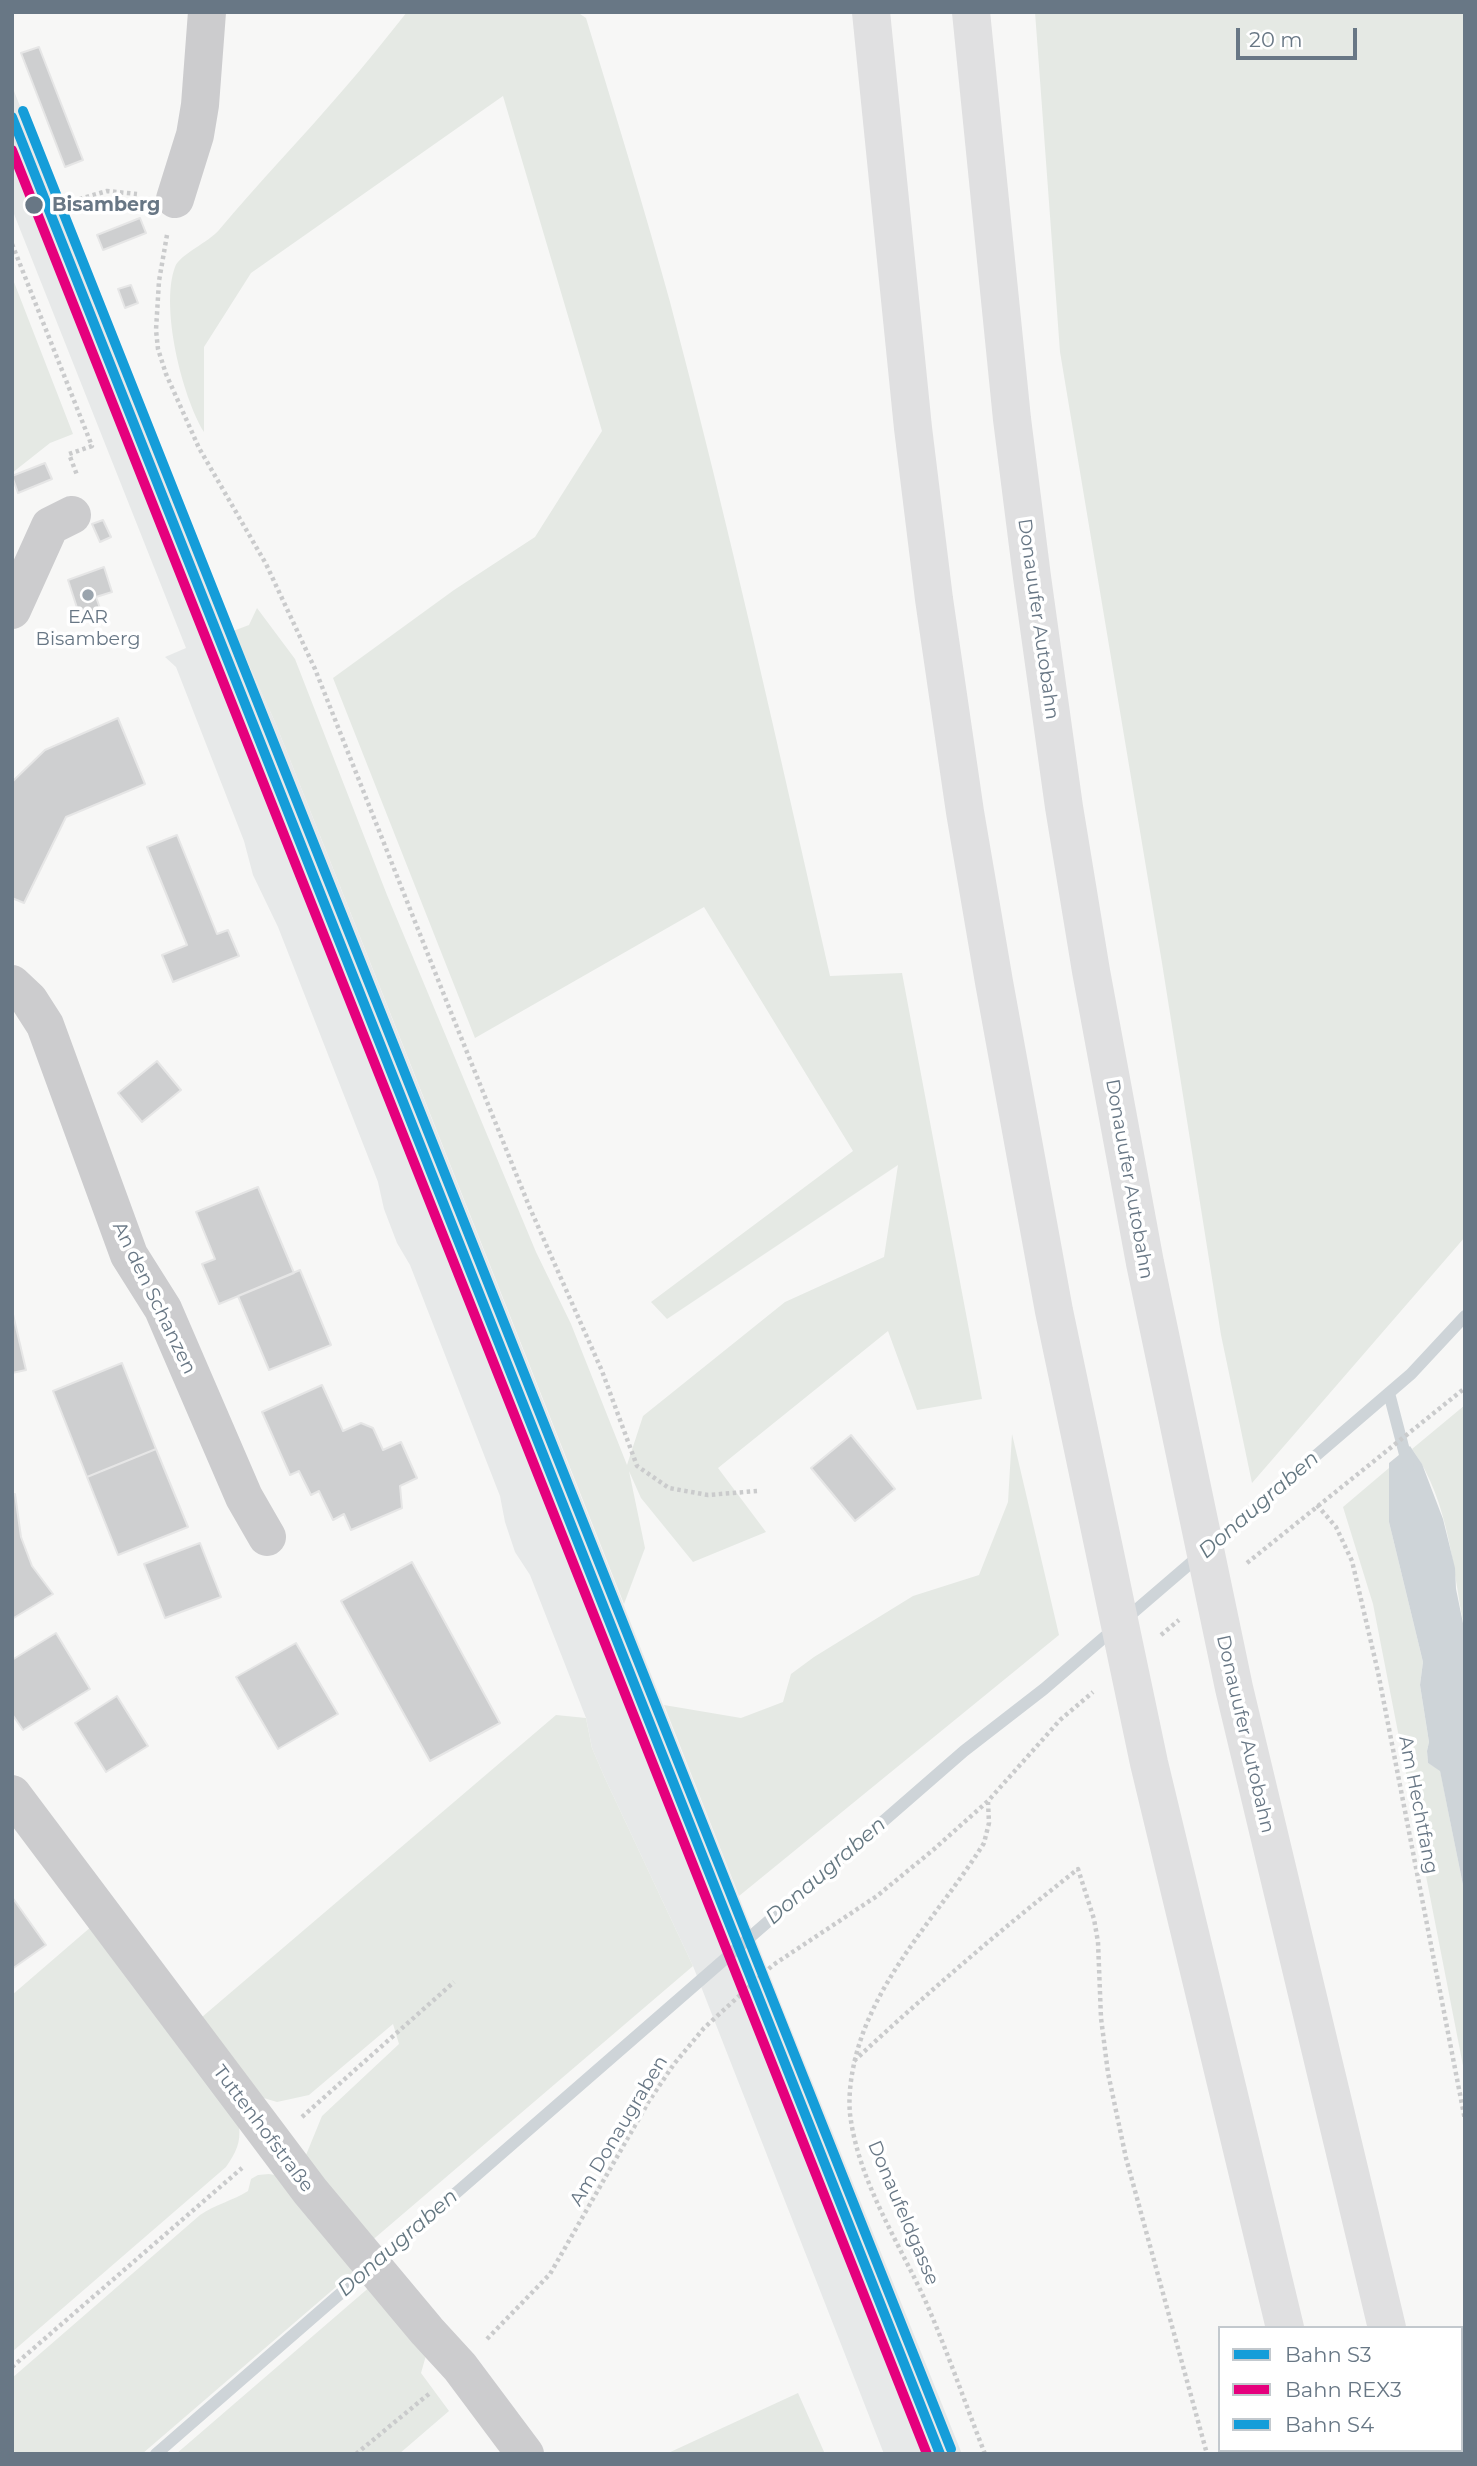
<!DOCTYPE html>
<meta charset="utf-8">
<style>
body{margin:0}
#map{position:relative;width:1477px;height:2466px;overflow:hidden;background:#f7f7f6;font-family:Montserrat,sans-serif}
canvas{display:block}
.frame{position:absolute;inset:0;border:14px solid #687785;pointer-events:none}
.legend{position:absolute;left:1218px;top:2326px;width:245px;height:126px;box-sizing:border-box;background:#fff;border:2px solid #c3c9ce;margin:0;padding:9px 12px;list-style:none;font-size:21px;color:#687785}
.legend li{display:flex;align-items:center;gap:14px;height:35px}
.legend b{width:35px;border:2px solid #c3c9ce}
.scale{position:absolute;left:1236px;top:28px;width:121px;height:32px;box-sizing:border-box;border:4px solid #687785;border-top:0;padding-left:9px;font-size:21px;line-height:24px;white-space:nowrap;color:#687785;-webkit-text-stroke:5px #fff;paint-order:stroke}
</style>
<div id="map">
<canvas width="1477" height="2466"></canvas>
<div class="frame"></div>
<ul class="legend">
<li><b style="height:9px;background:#159dd9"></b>Bahn S3</li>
<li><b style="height:9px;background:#e5007d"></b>Bahn REX3</li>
<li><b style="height:9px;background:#159dd9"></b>Bahn S4</li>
</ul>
<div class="scale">20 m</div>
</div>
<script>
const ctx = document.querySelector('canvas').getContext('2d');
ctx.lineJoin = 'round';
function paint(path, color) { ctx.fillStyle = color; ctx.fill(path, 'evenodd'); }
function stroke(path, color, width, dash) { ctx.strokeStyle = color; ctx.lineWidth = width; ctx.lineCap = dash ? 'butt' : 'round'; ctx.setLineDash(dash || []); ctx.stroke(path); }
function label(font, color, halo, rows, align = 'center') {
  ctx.font = font + ' Montserrat,sans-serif'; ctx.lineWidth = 7; ctx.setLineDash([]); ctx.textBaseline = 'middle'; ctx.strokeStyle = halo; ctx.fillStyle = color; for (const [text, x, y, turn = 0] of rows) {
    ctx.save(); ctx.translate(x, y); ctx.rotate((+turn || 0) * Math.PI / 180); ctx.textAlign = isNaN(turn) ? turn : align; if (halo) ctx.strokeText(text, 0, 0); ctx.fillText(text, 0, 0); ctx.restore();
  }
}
paint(new Path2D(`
 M12,86l217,546 4,-1 42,91 514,1302 173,430h-78l-191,-488 -89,-190 -12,-28 -6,-30 -56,-143 -15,-23 -10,-30 -5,-26 -90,-231 -13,-22 -13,-34 -6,-27 -100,-255 -25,-52 -9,-34 -68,-174 -11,-10 21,-9 -174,-439z`), '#e7e9e9');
paint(new Path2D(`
 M407,12h170l9,6c29,95 58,189 84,284 59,223 109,449 160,674l72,-3 80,426 -65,11 -29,-79 -170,137 48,64 -73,30 -52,-64 -12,-27 16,77 -21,56 -349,-882 -42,-91 16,-6 8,-17 38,51 92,236 149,357 35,72 56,141 16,-49 142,-114 99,-45 14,-92 -231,154 -16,-17 202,-151 -149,-244 -229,131 -142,-360 121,-88 81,-53 67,-106 -99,-335 -252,177 -47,74v85c-22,-36 -44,-125 -29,-165 4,-12 34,-25 44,-37 40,-48 83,-92 124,-140 22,-25 43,-52 64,-78z
 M1035,12h430v1225l-213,246 -31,-148 -59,-372 -102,-611z
 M12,277l61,157 -23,9 -38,30z
 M1465,1405v228c-12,-61 -15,-131 -53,-184z
 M1012,1434l47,201 -320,261 -75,-191 77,13 42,-16 8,-28 23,-17 99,-61 66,-21 29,-73z
 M1389,1468v54l34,140 -3,23 9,57 -2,9 1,12 12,7 25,125v181l-92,-472 -30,-97z
 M556,1715l30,3 6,30 12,28 89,190 -324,277 -63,-88 16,-39 77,-72 -6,-20 -84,71 -32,7 -20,-6 -55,-79z
 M92,1926l147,200c2,17 -3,26 -13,41l-214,185v-357z
 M269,2174l11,2 78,92 -216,186h-130v-76l188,-163c16,-11 32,-14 48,-24l3,-12 7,-4z
 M372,2285l55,67 -6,21 28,38 -50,43h-223z
 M798,2393l27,61h-159z`), '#e5e9e4');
paint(new Path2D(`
 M1410,1446l12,18 21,55 12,49 1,21 9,44v262l-25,-124 -12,-8 -1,-12 2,-9 -9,-57 3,-23 -34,-140v-59z`), '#ced4d8');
stroke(new Path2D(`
 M1389,1393l19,73
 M156,2454l808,-703 80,-62 367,-315 54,-58`), '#ced4d8', 12);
const building = new Path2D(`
 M39,47l44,113 -18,7 -44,-114z
 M140,218l6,15 -43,17 -6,-15z
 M131,285l7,18 -13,5 -7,-19z
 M45,463l7,16 -34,14 -6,-17z
 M103,520l8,17 -11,5 -8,-18z
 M104,567l8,25 -16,5 5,14 -21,6 -12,-37z
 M118,718l27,66 -79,33 -42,86 -12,-5v-116l33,-32z
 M177,835l40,99 11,-4 11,26 -66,26 -11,-27 25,-10 -40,-98z
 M157,1061l24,29 -39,32 -24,-29z
 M258,1187l36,86 -75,31 -17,-40 13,-5 -19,-47z
 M300,1270l31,75 -62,25 -31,-74z
 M12,1310l14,60 -14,3z
 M122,1363l34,86 -69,28 -34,-86z
 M322,1385l21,46 18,-8 12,5 10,22 18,-8 16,36 -17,8 2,22 -51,22 -7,-16 -11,6 -14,-29 -8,4 -12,-24 -9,4 -28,-63z
 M851,1435l44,54 -40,32 -44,-53z
 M156,1449l32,78 -70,28 -31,-78z
 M15,1494l6,43 11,29 21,28 -41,25v-124z
 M200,1543l21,54 -56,21 -21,-54z
 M412,1562l88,161 -70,38 -89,-160z
 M56,1633l34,56 -67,41 -11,-16v-54z
 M296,1643l42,71 -60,35 -42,-72z
 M117,1696l31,50 -42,26 -31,-49z
 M12,1897l34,48 -34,24z`);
paint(building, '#cecfd0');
stroke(building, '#e6e6e6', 2);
stroke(new Path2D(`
 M59,205l48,-14 30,3
 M167,235l-8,46 -3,49 2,19 8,25 33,74 67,116 49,105 133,336 81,201 73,165 35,95 32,22 39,7 49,-4
 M12,244l80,202 -23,8 8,21
 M1317,1505l19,22 16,34 26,111 87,448
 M1247,1563l218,-175
 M1161,1635l18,-15
 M854,2061c72,-67 146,-131 224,-192l16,50 4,23 3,76 7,55 18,85 81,296
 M302,2117l152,-135
 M487,2339l63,-65 99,-173 25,-37 30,-36 69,-63 104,-69 56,-46 55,-49 72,-81 33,-28
 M12,2367l230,-199
 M356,2454l74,-61
 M985,2454c-20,-51 -38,-104 -60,-154 -27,-59 -67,-120 -75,-186 -3,-31 7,-70 20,-98 28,-63 78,-115 114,-173l5,-20 -1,-21`), '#cacbcc', 4.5, [3.5, 3.5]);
stroke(new Path2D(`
 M175,199l20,-64 5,-30 7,-93
 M12,610l38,-84 22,-11
 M12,984l17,16 16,25 84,230 34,54 81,188 23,40
 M12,1794l298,397 117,140 33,36 65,87`), '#ccccce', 38);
stroke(new Path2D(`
 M871,12l42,416 21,171 31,213 29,170 60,329 95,452 136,565
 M971,12l41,407 20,158 32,230 27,164 54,292 89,425 153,640
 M1316,2450l1,4
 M1418,2450l1,4`), '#e0e0e1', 38);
stroke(new Path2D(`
 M12,117l928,2337`), '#159dd9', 10);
stroke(new Path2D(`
 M12,150l915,2304`), '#e5007d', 10);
stroke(new Path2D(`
 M23,111l928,2338`), '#159dd9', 10);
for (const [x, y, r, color] of [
 [34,205,10,"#687785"],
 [88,595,7,"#9aa4ad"]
]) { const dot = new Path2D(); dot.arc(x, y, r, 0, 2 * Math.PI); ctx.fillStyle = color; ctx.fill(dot); stroke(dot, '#fff', 2.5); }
label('bold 19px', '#687785', '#fff', [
 ["Bisamberg",52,205]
], 'left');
label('19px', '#687785', '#fff', [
 ["EAR",88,617],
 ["Bisamberg",88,639]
]);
label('19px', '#687785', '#fff', [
 ["Donauufer Autobahn",1038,619,82],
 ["Donauufer Autobahn",1129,1179,80],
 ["An den Schanzen",154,1298,64],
 ["Donauufer Autobahn",1245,1734,77],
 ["Am Hechtfang",1418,1805,79],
 ["Tuttenhofstraße",263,2129,53],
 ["Am Donaugraben",619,2131,-59],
 ["Donaufeldgasse",903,2213,67]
]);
label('italic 21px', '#647781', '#fff', [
 ["Donaugraben",1259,1505,-41],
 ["Donaugraben",826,1871,-41],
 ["Donaugraben",398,2243,-41]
]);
</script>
